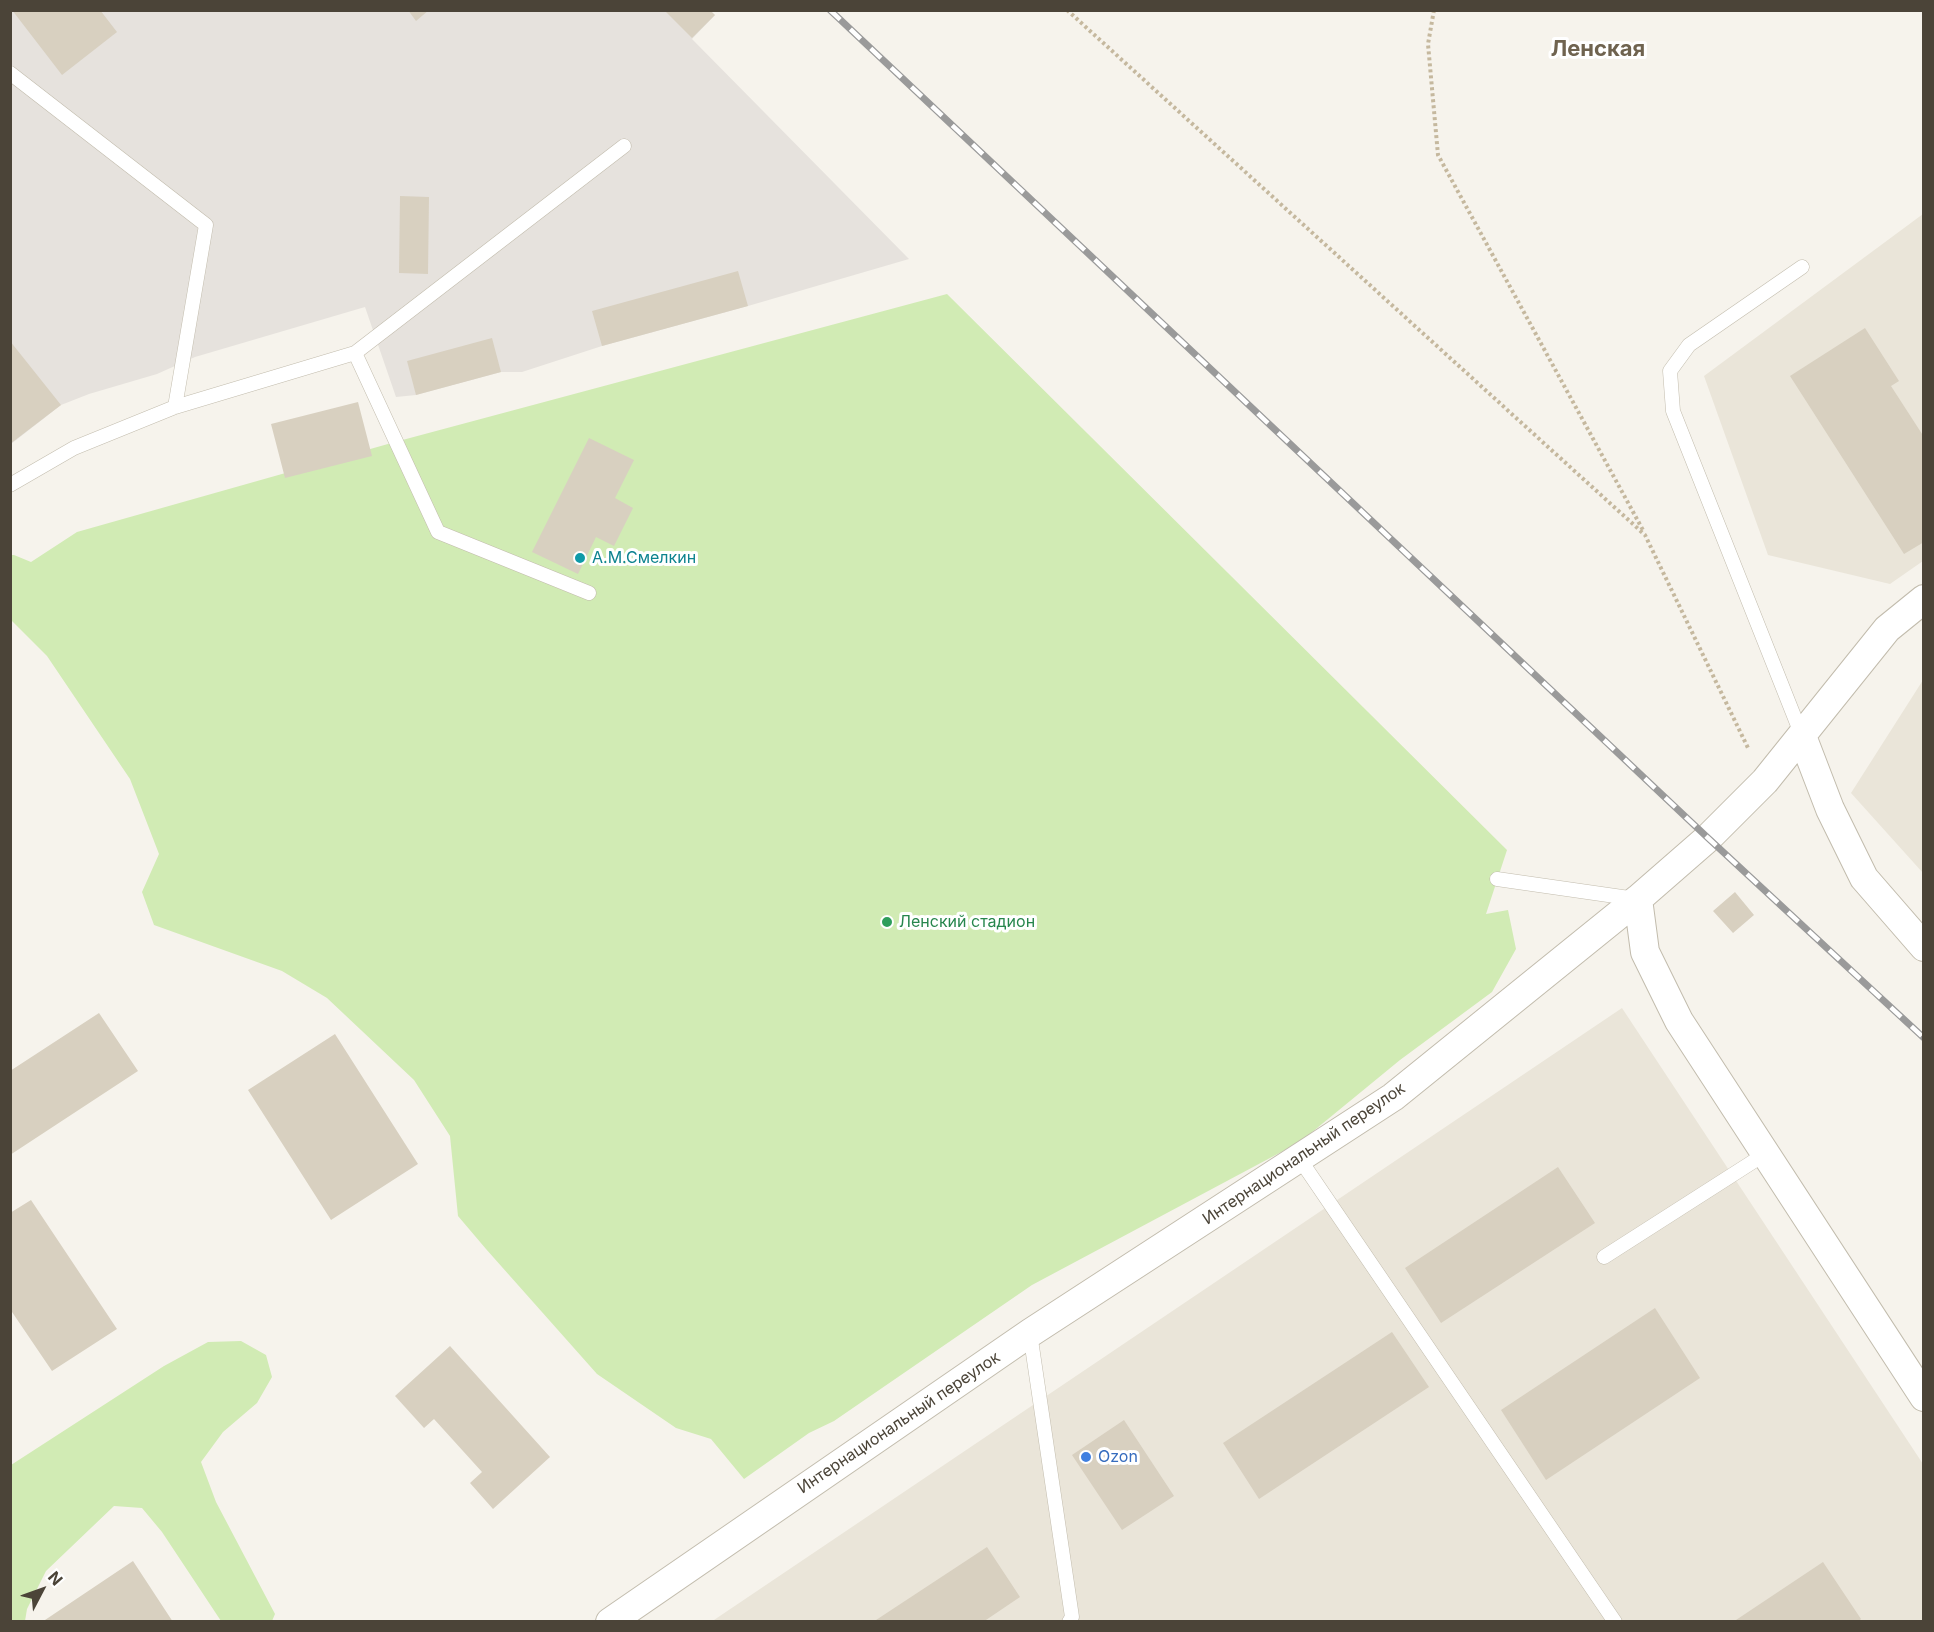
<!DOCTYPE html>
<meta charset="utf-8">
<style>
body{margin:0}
#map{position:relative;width:1934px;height:1632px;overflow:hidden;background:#f6f3ec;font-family:Inter,sans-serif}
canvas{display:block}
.frame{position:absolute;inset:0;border:12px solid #4b4438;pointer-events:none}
.north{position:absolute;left:12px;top:1560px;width:60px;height:60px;-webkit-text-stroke:4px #fff;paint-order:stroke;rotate:49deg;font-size:16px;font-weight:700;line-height:24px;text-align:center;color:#4b4438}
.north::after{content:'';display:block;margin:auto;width:21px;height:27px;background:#4b4438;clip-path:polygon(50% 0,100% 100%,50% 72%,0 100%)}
</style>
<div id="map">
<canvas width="1934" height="1632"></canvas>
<div class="frame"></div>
<div class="north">N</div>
</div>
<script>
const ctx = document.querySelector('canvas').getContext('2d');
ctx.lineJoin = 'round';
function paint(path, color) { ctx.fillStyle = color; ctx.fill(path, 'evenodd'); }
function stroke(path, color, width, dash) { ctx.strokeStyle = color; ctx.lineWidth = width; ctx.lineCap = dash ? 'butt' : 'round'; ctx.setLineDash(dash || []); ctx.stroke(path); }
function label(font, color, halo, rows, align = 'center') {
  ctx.font = font + ' Inter,sans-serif'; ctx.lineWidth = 6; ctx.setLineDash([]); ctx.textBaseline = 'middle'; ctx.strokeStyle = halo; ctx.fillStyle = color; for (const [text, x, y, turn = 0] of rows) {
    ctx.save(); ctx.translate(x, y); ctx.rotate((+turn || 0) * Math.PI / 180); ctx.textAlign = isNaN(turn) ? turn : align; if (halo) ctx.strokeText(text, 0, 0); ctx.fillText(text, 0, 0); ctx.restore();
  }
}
paint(new Path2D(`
 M1923,214v347l-33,23 -122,-29 -64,-179z
 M1923,680v193l-72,-80z
 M1622,1008l301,456v157l-1212,1z`), '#eae5d9');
paint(new Path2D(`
 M11,11h699l5,4 -23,24 217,220 -161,47 -146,40 -80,26h-21l-85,23 -20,2 -31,-90 -170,50 -38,17 -68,20 -28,11 -50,39z`), '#e6e2dd');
paint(new Path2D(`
 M947,294l560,556 -21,64 22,-4 8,39 -24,43 -92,68 -100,82 -268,143 -198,136 -25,12 -65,46 -33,-40 -35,-11 -79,-54 -111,-125 -28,-33 -8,-80 -36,-56 -87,-82 -45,-27 -128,-46 -12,-33 17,-38 -29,-75 -83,-123 -36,-36v-65h3l17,7 46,-30 318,-90z
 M241,1341l25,14 6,22 -15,26 -34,29 -22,30 15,40 59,112 -3,7h-51l-59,-89 -20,-24 -28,-2 -68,65 -19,38 -2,12h-14v-156l153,-99 44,-24z`), '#d1ebb4');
paint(new Path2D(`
 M12,10h88l17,22 -55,43z
 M408,10h21l-13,11z
 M664,10h46l5,5 -23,23z
 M400,196l29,1 -1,77 -29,-1z
 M738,271l10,35 -146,40 -10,-35z
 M1865,328l34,53 -8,5 33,51v105l-20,12 -114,-178z
 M492,338l9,34 -85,23 -9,-34z
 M10,341l51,64 -51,39z
 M358,402l14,54 -87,22 -14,-54z
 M589,438l45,22 -19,38 18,10 -19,38 -18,-9 -18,37 -46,-22z
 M1735,892l19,23 -21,18 -20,-22z
 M99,1013l39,58 -128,84v-84z
 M335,1034l83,130 -87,56 -83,-130z
 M1558,1167l37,56 -154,100 -36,-55z
 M31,1200l86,129 -65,42 -42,-62v-96z
 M1655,1308l45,70 -154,102 -45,-70z
 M1392,1332l37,55 -170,112 -36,-56z
 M450,1346l100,111 -57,52 -23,-26 12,-11 -48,-53 -10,9 -29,-32z
 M1124,1420l50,76 -52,34 -50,-75z
 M987,1547l33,50 -37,25h-110z
 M133,1561l40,61h-131z
 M1823,1562l38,57 -3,3h-125z`), '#d8d0c0');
const lane = new Path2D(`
 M10,73l196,152 -31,182
 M355,353l83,179 151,61
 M10,485l64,-37 101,-41 180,-54 269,-207
 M1802,736l-129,-325 -3,-40 19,-26 113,-78
 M1497,879l139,20
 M1299,1158l316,464
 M1604,1257l161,-103
 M1030,1333l42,284 -3,5`);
const street = new Path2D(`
 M1802,736l28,73 34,69 60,69
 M1638,899l7,53 34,69 245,376
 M610,1622l420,-289 363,-236 245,-198 70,-61 57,-57 122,-152 37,-30`);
stroke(lane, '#c2bcad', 15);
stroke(street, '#c2bcad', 30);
stroke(new Path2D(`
 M1067,10l578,525 104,215
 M1434,10l-6,34 10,111 206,377`), '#c5b89e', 4, [3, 3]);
stroke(lane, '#fff', 14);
stroke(street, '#fff', 28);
const rail = new Path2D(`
 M830,10l878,828 216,200`);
stroke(rail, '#9a9a9a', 7);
stroke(rail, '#fff', 4.5, [14]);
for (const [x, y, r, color] of [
 [580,558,6,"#0f9aa8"],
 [887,922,6,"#2e9e5b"],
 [1086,1457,6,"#3f7fe0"]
]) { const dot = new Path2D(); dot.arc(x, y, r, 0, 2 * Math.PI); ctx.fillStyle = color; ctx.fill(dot); stroke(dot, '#fff', 2); }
label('16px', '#0d838f', '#fff', [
 ["А.М.Смелкин",592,558]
], 'left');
label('16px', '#27864d', '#fff', [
 ["Ленский стадион",899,922]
], 'left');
label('16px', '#4b4438', '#fff', [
 ["Интернациональный переулок",1304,1154,-34],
 ["Интернациональный переулок",899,1423,-34]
]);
label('16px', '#366cbe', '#fff', [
 ["Ozon",1098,1457]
], 'left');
label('bold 22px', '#6f634f', '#fff', [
 ["Ленская",1598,49]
]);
</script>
